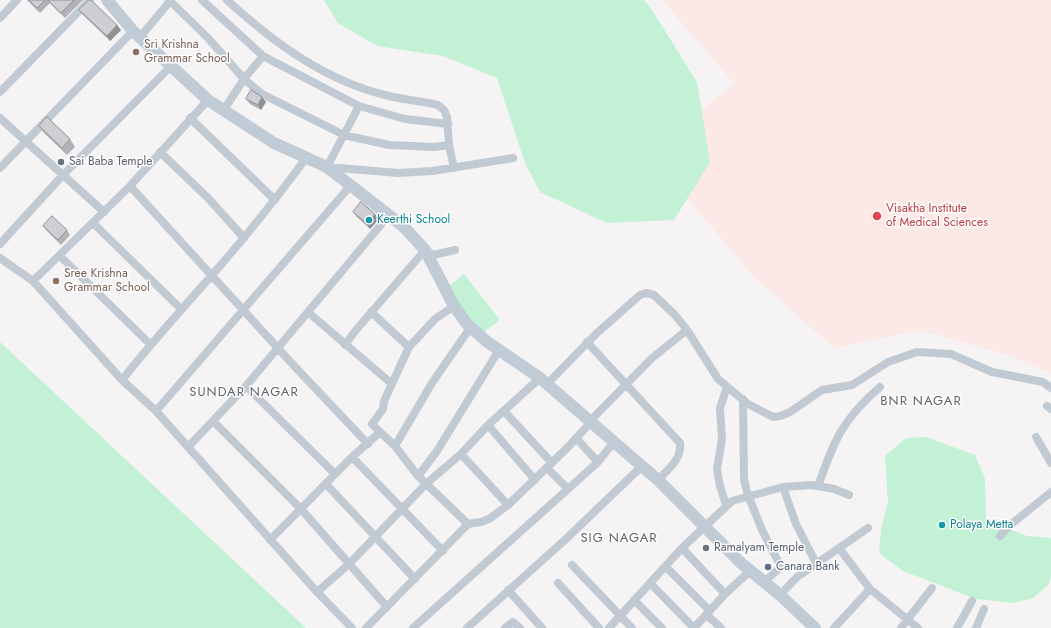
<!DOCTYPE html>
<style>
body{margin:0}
canvas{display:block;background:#f5f3f3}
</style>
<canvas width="1051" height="628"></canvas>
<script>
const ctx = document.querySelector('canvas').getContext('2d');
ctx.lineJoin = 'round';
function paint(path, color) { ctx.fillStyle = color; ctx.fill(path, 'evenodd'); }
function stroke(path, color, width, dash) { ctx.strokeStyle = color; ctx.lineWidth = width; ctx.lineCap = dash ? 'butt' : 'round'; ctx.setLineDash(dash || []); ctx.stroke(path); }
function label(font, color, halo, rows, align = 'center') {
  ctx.font = font + ' Jost,sans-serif'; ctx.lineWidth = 3; ctx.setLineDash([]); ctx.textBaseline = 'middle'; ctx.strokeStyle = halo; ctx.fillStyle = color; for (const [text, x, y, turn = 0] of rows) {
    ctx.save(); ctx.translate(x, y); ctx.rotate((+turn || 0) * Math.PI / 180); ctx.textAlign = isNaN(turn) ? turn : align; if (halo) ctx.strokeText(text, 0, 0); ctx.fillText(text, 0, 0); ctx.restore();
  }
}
paint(new Path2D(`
 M662,0h389v373l-47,-19 -84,-24 -86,18 -79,-70 -105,-123 84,-72z`), '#fce8e6');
paint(new Path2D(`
 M324,0h320l8,10 45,72 13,80 -36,58 -67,3 -67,-31 -15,-29 -28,-85 -54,-22 -66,-10 -39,-23z
 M464,274l36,46 -19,14 -36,-45z
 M0,342l306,286h-306z
 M926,437l49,18 10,24 1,41 41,16 24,2v40l-3,7 -15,13 -20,5 -37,-4 -73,-28 -24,-18 2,-24 7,-26 -3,-47 21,-18z`), '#c3f1d5');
stroke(new Path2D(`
 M169,0l39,38 36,41 18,15 82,41 45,10 45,2 15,-2
 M202,0l61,56 96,50 46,13 43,5
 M227,0c47,43 100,82 162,96 16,4 33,5 49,9l6,5 3,7 2,28 5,23
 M0,18l17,-18
 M140,37l31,-37
 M0,92l90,-92
 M359,106l-32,61 71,6 34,-2 81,-13
 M223,111l21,-32 19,-23
 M0,118l104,94
 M190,118l85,82
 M160,152l48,46 36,40
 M0,168l133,-137
 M130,186l167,183 71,75
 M93,223l88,86
 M0,244l62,-68 109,-110
 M60,256l90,88
 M0,258l33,23 89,99 34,31 161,181 35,36
 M33,281l97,-95 78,-86
 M371,312l38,35
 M309,313l83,71
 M587,342l93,101c2,16 -12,26 -22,37
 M345,345l11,-15 69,-80 8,5 22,-5
 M122,380c29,-37 60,-71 91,-106 33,-38 64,-76 93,-116
 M547,384l50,-51 43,-38 6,-2 8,2 21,20 12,15 31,49 30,25 25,13 7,-1 10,-4 32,-22 30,-5 36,-23 29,-10 34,2 41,18 51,10 8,6
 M246,386l89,88
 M743,399l1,81 4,15 14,35 19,37 -17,15
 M1047,406l4,3
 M156,411l195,-226
 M504,411l48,52
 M213,421l88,88 86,98
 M590,421l62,-63 35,-28
 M488,425l47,55
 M380,432l-8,-8 11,-15 1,-8 25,-54 26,-28 19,-13
 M1036,437l15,26
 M576,438l22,24
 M395,446l37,-63 38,-55
 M188,447l58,-61 143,-171
 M461,454l47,51
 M352,457l91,94
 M547,468l21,21
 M418,476l19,-25 62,-101
 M326,484l89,95
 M818,486c17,-47 24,-66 62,-99
 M783,487l13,37 20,39
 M726,505l-6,-19 -3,-17 5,-30 -2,-31 7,-21
 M1000,536l9,-10 42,-34
 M270,540l82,-83 28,-25 15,14 23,30 50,48
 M682,548l43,46
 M839,548l31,41 48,39
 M572,565l60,63
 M666,567l44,44
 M558,583l41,45
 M650,583l44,45
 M508,590l34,38
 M317,592l31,-27 79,-82 34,-29 27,-29 52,-47
 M780,595l17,-18 71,-49
 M634,600l28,28
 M707,615l14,13
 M366,628l102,-104 13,-2 8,-3 19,-14 60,-58 23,-25
 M413,628l184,-165 17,-21
 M467,628l100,-90 75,-72
 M505,628l8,-6 7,6
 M609,628l73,-80 50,-47 51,-14 29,-2 22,4 15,6
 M694,628l31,-34 25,-23
 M834,628l36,-39
 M901,628l31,-40
 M957,628l15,-27
 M976,628l8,-19`), '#c1cad2', 8);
stroke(new Path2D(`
 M107,0l26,31 75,69 66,43 53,24 77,60 21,23 29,56 13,18 19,17 54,37 118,102 83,83 39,32 35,33`), '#c1cbd6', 12);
paint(new Path2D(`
 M27,0h56l-18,18 -15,-15 -10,10z
 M79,10l38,15 4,5 -11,11 -27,-26z
 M246,99l20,3 -5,8 -11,-6z
 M39,126l31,13 5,8 -8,8 -23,-22z
 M353,212l26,7 -9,10 -13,-12z
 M43,226l24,4 3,5 -9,10 -14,-14z`), '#b0b2b7');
paint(new Path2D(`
 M117,25l4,5 -11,11 -3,-5z
 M262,97l4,5 -5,8 -3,-5z
 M375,214l4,5 -9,10 -3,-5z`), '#909195');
const building = new Path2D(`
 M29,0h16l-8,8z
 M48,0h26l-13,13z
 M89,0h2l26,25 -10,11 -28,-26z
 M251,90l11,7 -4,8 -12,-6z
 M47,117l23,22 -8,9 -23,-22z
 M361,202l14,12 -8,10 -14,-12z
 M52,216l15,14 -9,10 -15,-14z`);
paint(building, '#cdcfd5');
stroke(building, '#909195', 1);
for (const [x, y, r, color] of [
 [136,52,4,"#8d6e63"],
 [61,162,4,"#6b7280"],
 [877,216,5,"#e0444e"],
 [369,220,4,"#0f9aa8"],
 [56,281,4,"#8d6e63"],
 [942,525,4,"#0f9aa8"],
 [706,548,4,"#6b7280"],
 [768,567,4,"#5c6f8a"]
]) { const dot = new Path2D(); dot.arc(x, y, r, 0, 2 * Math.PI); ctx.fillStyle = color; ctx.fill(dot); stroke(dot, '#fff', 1.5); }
label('12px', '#785e54', '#fff', [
 ["Sri Krishna",144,45],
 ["Grammar School",144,59],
 ["Sree Krishna",64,274],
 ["Grammar School",64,288]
], 'left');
label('12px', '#5b616d', '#fff', [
 ["Sai Baba Temple",69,162],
 ["Ramalyam Temple",714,548]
], 'left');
label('12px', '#be3a42', '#fff', [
 ["Visakha Institute",886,209],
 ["of Medical Sciences",886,223]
], 'left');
label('12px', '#0d838f', '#fff', [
 ["Keerthi School",377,220],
 ["Polaya Metta",950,525]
], 'left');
label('12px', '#4e5e75', '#fff', [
 ["Canara Bank",776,567]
], 'left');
ctx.letterSpacing = '1px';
label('13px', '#5f6368', '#fff', [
 ["SUNDAR NAGAR",244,393],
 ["BNR NAGAR",921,402],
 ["SIG NAGAR",619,539]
]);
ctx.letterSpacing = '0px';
</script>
